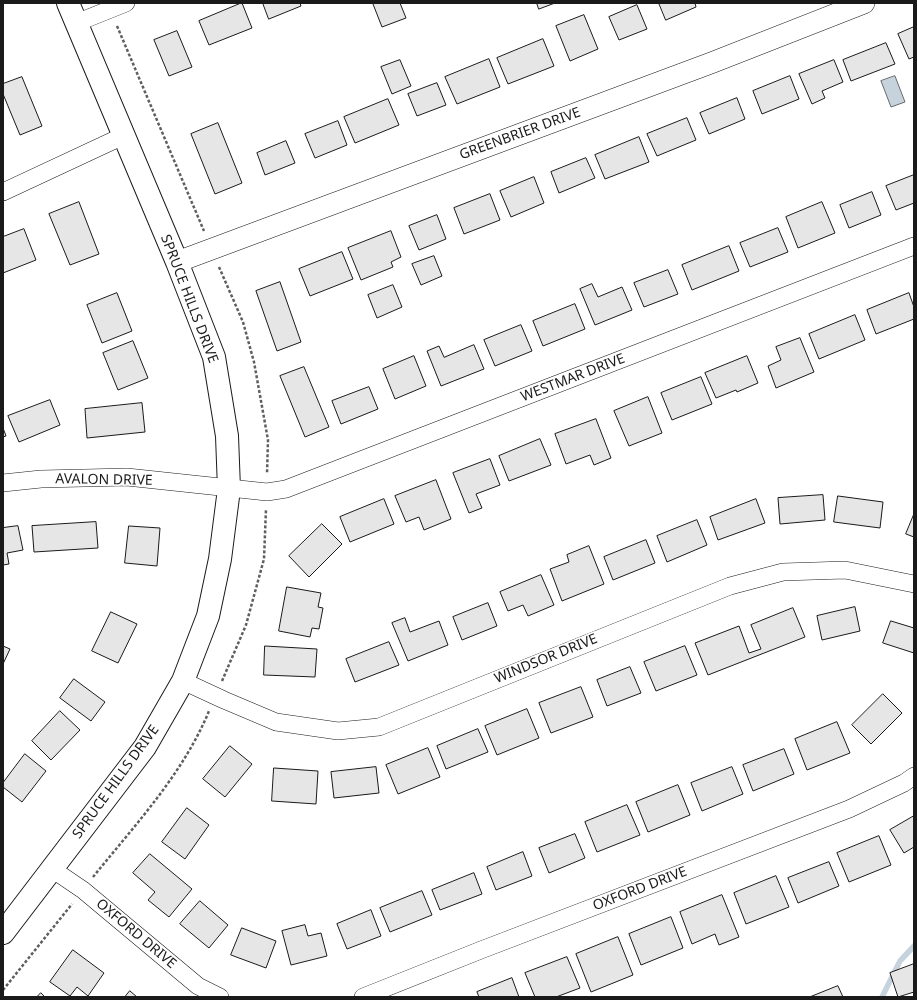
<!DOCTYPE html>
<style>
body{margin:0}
#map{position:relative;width:917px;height:1000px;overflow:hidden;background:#fff;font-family:"Noto Sans",sans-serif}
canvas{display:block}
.frame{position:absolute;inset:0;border:4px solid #1a1a1a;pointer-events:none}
</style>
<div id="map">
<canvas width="917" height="1000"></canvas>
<div class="frame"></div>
</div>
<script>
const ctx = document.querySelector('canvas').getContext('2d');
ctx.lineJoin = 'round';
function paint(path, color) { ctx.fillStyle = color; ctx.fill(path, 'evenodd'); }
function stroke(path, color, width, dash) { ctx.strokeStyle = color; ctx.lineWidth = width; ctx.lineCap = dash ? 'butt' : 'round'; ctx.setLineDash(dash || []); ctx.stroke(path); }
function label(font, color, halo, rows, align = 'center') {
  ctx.font = font + ' "Noto Sans",sans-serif'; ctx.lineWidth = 3; ctx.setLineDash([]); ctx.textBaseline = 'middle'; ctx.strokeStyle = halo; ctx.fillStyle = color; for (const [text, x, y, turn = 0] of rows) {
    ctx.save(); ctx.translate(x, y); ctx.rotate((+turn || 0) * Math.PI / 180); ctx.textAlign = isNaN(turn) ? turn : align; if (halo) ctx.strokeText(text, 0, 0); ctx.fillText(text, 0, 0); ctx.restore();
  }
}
const water = new Path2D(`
 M895,76l10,26 -14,5 -10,-26z`);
paint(water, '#c6d2dc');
stroke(water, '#6a6a6a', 1);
stroke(new Path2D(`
 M882,997l18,-36 14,-15`), '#c6d2dc', 5.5);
const building = new Path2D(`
 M242,3l10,25 -43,17 -10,-24z
 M263,3h37l1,3 -32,13z
 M376,3h24l6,15 -24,9 -9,-23z
 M537,3h18l-16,6z
 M659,3h36l1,4 -30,13z
 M637,5l10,24 -28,11 -10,-23z
 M584,15l14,34 -28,12 -14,-35z
 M914,27v30l-5,2 -11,-25z
 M177,31l15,36 -23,9 -15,-36z
 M543,39l11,27 -46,18 -11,-26z
 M886,43l9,21 -44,17 -8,-21z
 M489,59l11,28 -43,17 -12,-27z
 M400,60l11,26 -19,8 -11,-27z
 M834,60l9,22 -21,9 3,7 -13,6 -13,-30z
 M790,76l9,23 -37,15 -9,-23z
 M22,77l20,49 -22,9 -17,-41v-10z
 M437,83l9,22 -29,11 -9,-22z
 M737,98l8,21 -36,15 -9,-21z
 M388,99l11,26 -44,18 -11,-26z
 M687,118l9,22 -39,16 -10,-22z
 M338,121l9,24 -32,13 -10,-24z
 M218,123l24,60 -27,11 -24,-60z
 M639,137l10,25 -44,17 -10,-24z
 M286,141l9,22 -30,12 -8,-22z
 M586,158l9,20 -36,15 -8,-21z
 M914,175v28l-18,7 -10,-24z
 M534,177l10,26 -33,14 -11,-26z
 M872,192l9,23 -32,13 -9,-23z
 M490,194l10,26 -36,14 -10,-26z
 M79,202l20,52 -29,11 -21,-51z
 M822,202l13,31 -37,15 -12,-31z
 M437,215l9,24 -27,11 -10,-24z
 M778,228l10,24 -38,15 -10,-24z
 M24,229l12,31 -33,13v-36z
 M391,231l10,26 -10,5 2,5 -32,13 -13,-32z
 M729,246l10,25 -47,19 -10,-25z
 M342,252l11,27 -43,17 -11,-27z
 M434,256l8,20 -21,9 -9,-21z
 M668,270l10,24 -34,13 -10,-24z
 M280,282l21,60 -24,9 -21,-60z
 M592,284l6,13 24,-10 10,23 -37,15 -15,-36z
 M393,285l9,22 -25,11 -9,-23z
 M117,293l15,38 -30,12 -15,-38z
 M909,293l5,14v12l-38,15 -9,-24z
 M575,304l10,25 -42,17 -10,-25z
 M855,315l10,25 -46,19 -10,-25z
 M521,325l11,26 -37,15 -11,-26z
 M800,338l14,34 -38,16 -8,-22 13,-6 -5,-13z
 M133,341l15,37 -30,12 -15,-37z
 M474,345l10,24 -43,17 -14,-35 12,-5 5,11z
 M414,356l12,30 -31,13 -12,-30z
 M747,356l11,27 -21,9 -1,-2 -20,8 -11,-25z
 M304,367l25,60 -24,10 -25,-61z
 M701,377l11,27 -40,16 -11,-27z
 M369,387l9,22 -37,15 -9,-23z
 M648,397l14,36 -33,13 -15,-35z
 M50,400l10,25 -41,17 -11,-26z
 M142,403l3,29 -58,6 -2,-29z
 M596,419l15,39 -17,7 -4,-10 -24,9 -11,-30z
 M3,428l3,8 -3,1z
 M540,439l11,26 -42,16 -10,-25z
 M490,459l10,26 -24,9 6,14 -13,5 -16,-40z
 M436,480l15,39 -27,11 -5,-13 -13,5 -11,-26z
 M823,495l2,25 -45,4 -2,-26z
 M838,496l45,6 -3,26 -46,-6z
 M384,499l10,25 -44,18 -10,-25z
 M756,499l9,24 -47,17 -8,-23z
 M914,514v23l-8,-3z
 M697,520l10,25 -40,17 -10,-26z
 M96,522l2,26 -64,4 -2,-26z
 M322,524l20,20 -33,33 -20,-21z
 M18,526l5,24 -16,3 2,11 -6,1v-37z
 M129,526l31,2 -3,38 -32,-3z
 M646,540l9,23 -42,17 -9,-23z
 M589,546l15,38 -42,17 -12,-32 19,-7 -2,-7z
 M541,575l13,30 -26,11 -5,-11 -15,6 -8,-19z
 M287,587l34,6 -3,14 5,1 -4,21 -7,-1 -2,9 -31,-6z
 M488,603l9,23 -35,14 -9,-23z
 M855,607l5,24 -38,9 -5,-24z
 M793,608l12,29 -97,38 -13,-32 44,-17 10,27 12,-4 -10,-24z
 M111,612l26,12 -19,39 -26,-12z
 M405,618l5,14 29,-11 9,24 -40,16 -16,-38z
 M891,621l23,7v25l-31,-10z
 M389,642l10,23 -44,17 -9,-23z
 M3,646l7,3 -7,15z
 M265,646l52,3 -2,28 -51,-2z
 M685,646l12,29 -41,16 -12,-29z
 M630,667l11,26 -34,13 -10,-26z
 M74,679l31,23 -14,19 -31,-23z
 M581,687l12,30 -42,16 -12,-30z
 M883,694l19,19 -31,31 -19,-19z
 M527,709l12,29 -42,17 -12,-29z
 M60,711l20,19 -29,30 -19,-19z
 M837,722l13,31 -43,17 -12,-31z
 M478,729l10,23 -42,17 -9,-23z
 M230,746l22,18 -27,33 -22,-18z
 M428,748l12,29 -42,17 -12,-29z
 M784,749l10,25 -41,17 -10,-26z
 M25,754l21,17 -24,31 -19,-15v-4z
 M376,767l3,26 -45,5 -3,-26z
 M732,767l11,27 -41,17 -11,-28z
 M274,768l44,3 -2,33 -44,-3z
 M678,785l12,30 -42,17 -12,-30z
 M627,805l13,30 -43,17 -12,-30z
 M187,808l22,17 -24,34 -23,-17z
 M914,816v31l-10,6 -14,-23z
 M575,834l10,24 -36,15 -10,-25z
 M879,836l12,29 -42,17 -12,-29z
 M523,852l9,24 -36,14 -9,-23z
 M150,854l42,35 -23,28 -21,-17 7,-8 -22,-19z
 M829,862l10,24 -41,17 -10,-25z
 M474,873l8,21 -42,16 -8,-20z
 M776,876l13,31 -43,17 -12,-31z
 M422,891l10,24 -42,17 -10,-24z
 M722,895l17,42 -20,8 -4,-11 -23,10 -12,-32z
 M200,901l28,24 -19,23 -29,-24z
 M371,910l10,26 -34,13 -10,-25z
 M671,917l12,31 -42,17 -12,-31z
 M305,925l3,11 13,-3 6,23 -36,9 -9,-34z
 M242,928l34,13 -10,27 -35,-13z
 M618,937l15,38 -42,17 -15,-38z
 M73,950l31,23 -16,23 -11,-9 -7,9 -20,-14z
 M567,957l13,31 -24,9h-21l-10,-24z
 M914,964v28l-16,5 -8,-24z
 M512,978l7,19h-40l-2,-5z
 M838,986l5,11h-33z
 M130,991l7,6h-12z
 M41,993l4,4h-8z`);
paint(building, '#e6e6e6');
stroke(building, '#1a1a1a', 1);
const minor = new Path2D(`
 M76,23l50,-20
 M3,192l120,-56
 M3,483l38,-4 86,-2 140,15 19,-3 628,-243
 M183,681l41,19 52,22 62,9 41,-4 351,-141 53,-14 62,-2 69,14
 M52,869l31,21 115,96 22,11
 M363,997l118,-47 368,-141 55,-26 10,-7`);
const tertiary = new Path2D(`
 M177,262l534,-199 153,-60`);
const secondary = new Path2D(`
 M3,933l142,-186 38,-66 25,-65 12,-57 9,-70 -2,-53 -13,-79 -37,-95 -109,-259`);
stroke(minor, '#1a1a1a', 18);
stroke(tertiary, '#1a1a1a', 22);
stroke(secondary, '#1a1a1a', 24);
stroke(new Path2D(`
 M117,26l87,205
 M219,267l24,55 11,40 14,78 -1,34
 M222,681l24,-56 18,-66 2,-50
 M93,877c42,-52 90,-103 116,-166
 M3,990l69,-86`), '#5f5f5f', 2.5, [3, 2]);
stroke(minor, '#fff', 17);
stroke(tertiary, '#fff', 21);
stroke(secondary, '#fff', 22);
label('14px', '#1a1a1a', '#fff', [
 ["GREENBRIER DRIVE",520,134,-20],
 ["SPRUCE HILLS DRIVE",189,299,69],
 ["WESTMAR DRIVE",573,378,-21],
 ["AVALON DRIVE",104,480,1],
 ["WINDSOR DRIVE",546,659,-22],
 ["SPRUCE HILLS DRIVE",116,782,-54],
 ["OXFORD DRIVE",640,889,-21],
 ["OXFORD DRIVE",136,934,40]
]);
</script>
